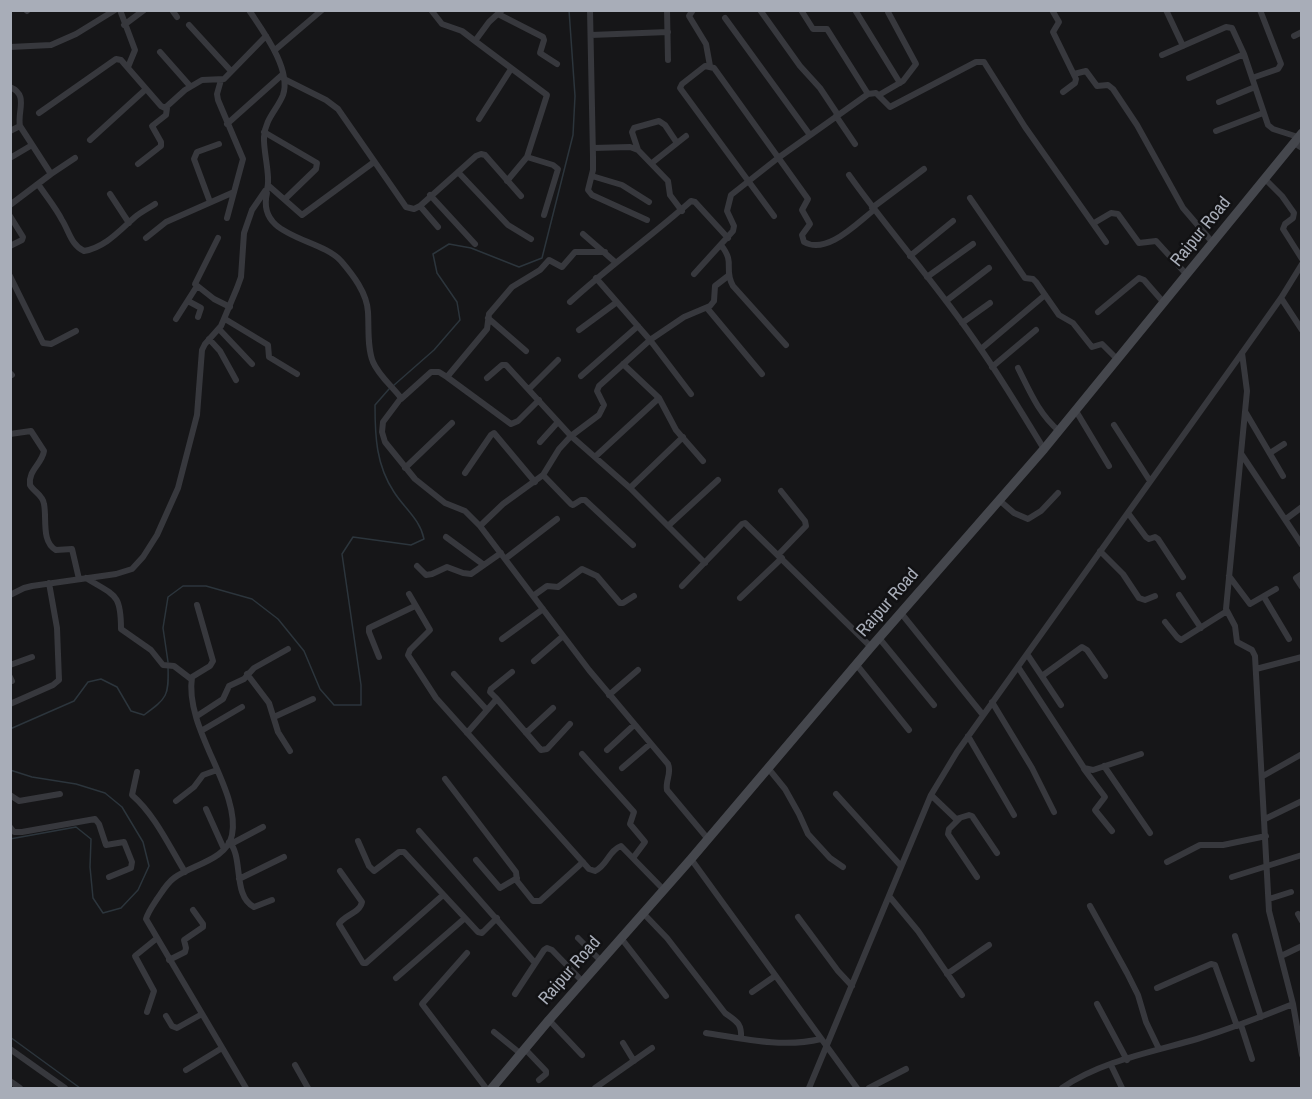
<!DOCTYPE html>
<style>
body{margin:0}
#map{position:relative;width:1312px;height:1099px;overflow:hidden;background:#161618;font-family:"Archivo Narrow",sans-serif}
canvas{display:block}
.frame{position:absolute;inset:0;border:12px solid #a8adb8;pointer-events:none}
</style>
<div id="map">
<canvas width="1312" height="1099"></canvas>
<div class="frame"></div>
</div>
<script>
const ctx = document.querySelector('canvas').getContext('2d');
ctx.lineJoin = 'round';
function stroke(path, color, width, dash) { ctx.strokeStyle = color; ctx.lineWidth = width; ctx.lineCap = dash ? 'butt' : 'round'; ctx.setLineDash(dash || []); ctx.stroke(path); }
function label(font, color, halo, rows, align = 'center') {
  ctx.font = font + ' "Archivo Narrow",sans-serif'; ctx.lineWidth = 5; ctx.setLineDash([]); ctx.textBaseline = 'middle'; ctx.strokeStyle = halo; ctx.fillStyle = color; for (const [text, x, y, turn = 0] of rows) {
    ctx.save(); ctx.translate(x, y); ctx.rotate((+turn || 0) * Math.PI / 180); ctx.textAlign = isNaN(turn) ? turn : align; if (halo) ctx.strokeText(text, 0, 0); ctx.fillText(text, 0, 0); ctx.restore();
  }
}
stroke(new Path2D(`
 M393,386l41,-36 26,-30 -3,-18 -20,-29 -4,-19 16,-10 22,4 48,19 23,-9 31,-123 2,-39 -6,-86
 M168,662l-5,-34 5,-31 15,-11h23l46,13 26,20 26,32 16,38 14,16h27v-20l-19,-131 11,-17 58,8 13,-6c-4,-20 -20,-31 -30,-47 -18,-27 -19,-56 -19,-87l14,-16
 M10,729l64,-28 14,-19 13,-3 16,8 14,24 13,4c23,-17 25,-19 24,-48
 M10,770l22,7 44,7 29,9 17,14 21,35 6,24 -11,24 -17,18 -18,5 -10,-15 -3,-31 1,-28 -15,-12 -66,12
 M10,1037l70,51`), '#2c353c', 1.5);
stroke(new Path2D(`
 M26,10l1,1
 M120,10l15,40 -7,17
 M172,10l5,7
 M249,10c13,20 43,59 34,85 -6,15 -18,24 -19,42 -1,15 8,43 2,55
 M431,10l11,14 20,7 13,10 14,-19 13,-12
 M590,10l3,147v13l-5,20 4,5 55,25
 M667,10l1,50
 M693,10l-4,6 17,28 4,22
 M760,10l40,56 20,22 18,27
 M801,10l12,19h14l41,65 8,-1 14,14 86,-45h8l41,65 81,115
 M855,10l45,73
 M1052,10l7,12 -6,10 23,47 -1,4 -12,9
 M1166,10l17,36
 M498,14l45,23 1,3 -4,13 17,11
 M725,18l85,117
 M124,25l20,-15
 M189,25l42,46
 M591,35l77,-3
 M1294,36l8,-4
 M475,41l72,54 -20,62 26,8 5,4 -14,46
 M10,47l41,-2 25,-11 39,-24
 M275,50l47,-40
 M160,52l30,34
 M1162,55l64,-28 6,1 12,26 24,71 5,4 25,8
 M1074,74l12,-3 11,15 11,-1 5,4 24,36 46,83 30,35
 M1189,78l55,-24
 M1252,78l26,-9 3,-5 -21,-54
 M284,79l42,21 12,9 68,98 8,2 6,-3 56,-50 5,-2 4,1 36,41
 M221,80l-4,14 1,6 25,59 -16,59
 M10,87c19,8 7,24 10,39l31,48 24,-16
 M879,95l24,-14 13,-17 -28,-52
 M1219,102l36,-15
 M39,113l77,-54 5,1 40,46 4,2 20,-18 17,-10 22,-1 42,-43
 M836,116l19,28
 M479,119l32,-50
 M227,124l56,-50
 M10,131l10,-5
 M1216,131l47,-18
 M264,132l53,31 -1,6 -31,30
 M90,140l56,-51
 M1294,143l8,5
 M593,148l37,-1 8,3 30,31 2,14 12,16
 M638,150l-6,-18 2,-4 25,-7 6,4 12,18
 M10,158l22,-13
 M652,163l34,-27
 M138,164l23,-18v-4l-9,-16 14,-11 1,-7
 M458,172l50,53 23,14
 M849,175c42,59 91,113 131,173 23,33 43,67 64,101
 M592,176l30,9 27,17
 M1265,179l17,17 12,17 -1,5 -8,6 -2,5 19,30
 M507,181l20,-24
 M38,184c8,12 18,24 24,36 7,11 9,25 22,31 22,-4 36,-21 51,-34 6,-5 14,-9 20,-13
 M269,186l33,29 72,-53
 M110,194l19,29
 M430,195l45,49
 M970,198l55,80 8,1 3,3 23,33 14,8 19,24 10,-3 16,16
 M210,202l-16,-43 3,-7 22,-8
 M10,205l41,-31
 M420,206l18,21
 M872,208l52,-39
 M10,216l13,21 -1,3 -12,6
 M774,216l-94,-128 2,-4 23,-18 9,2 94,131 -6,11 8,14 -8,11 2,7c23,13 52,-18 70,-32
 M1094,223l17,-10 7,1 21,29 17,-2 31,34
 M583,234l32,28
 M146,238l20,-16 68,-30
 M218,238l-23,46 19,15 16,8
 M721,245c15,19 2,23 12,41l53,59
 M910,256l43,-35
 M694,274l39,-43 1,-5 -7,-15 4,-16 47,-37 90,-64
 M10,276l33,67 8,1 25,-13
 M927,277l46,-33
 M596,278l54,62 41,54
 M1281,298l21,32
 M188,301l13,7 -3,9
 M946,301l43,-33
 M570,302c39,-36 82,-66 121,-101l4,1 33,36
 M707,308l55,66
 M1098,312l41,-34 5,2 20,23
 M488,318l38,33
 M176,319l21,-33
 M225,319l43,26 1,12 28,17
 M962,323l28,-20
 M219,329l33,35
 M579,330l38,-28
 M209,339l11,12 16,29
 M981,349l64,-54
 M1242,353l5,38 -21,218 9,17 2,16 15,8 3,6 14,255 24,93 9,51
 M623,364l36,34 17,32 27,31
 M992,367l44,-37
 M1018,368c12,24 21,46 41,63
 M10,373l2,2
 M581,376l57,-50
 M447,377l40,-48 2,-15 23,-27 28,-17 9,-10 13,7 13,-15h30
 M487,378l15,-13h4l65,71 59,52 75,75
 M529,389l29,-29
 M401,399l30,-27h8l8,5 64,47 7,-3 21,-21
 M1076,411l33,55
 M1246,413l37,63
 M1114,425l36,56
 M10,434l21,-3 13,20c-2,13 -16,19 -14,34 4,7 13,10 14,19 3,14 -3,38 12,46l16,-1 7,30
 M540,442l18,-20
 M1270,453l14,-9
 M1242,455l60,90
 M596,456l63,-58
 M405,468l47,-45
 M465,473l26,-38 3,-2 41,49
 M543,475l28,29 2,1 8,-5h4l48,45
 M630,488l53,-51
 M999,500l15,13 14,6 13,-8 17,-18
 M1128,513l18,24 3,2 6,-2 3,2 25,38
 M1286,519l16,-12
 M480,526l23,-22 40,-29 16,-26 12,-13 28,-21 5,-10 -7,-14 2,-5 51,-46 34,-23 26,-11 4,-5 1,-15 13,-10
 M668,526l50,-46
 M446,537l38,28
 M1100,551l23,23 16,24 6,2 10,-4
 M778,555l28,-29 -1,-5 -24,-30
 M505,559l52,-40
 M417,566l9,9 6,-1 15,-7 16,6 8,1 30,-21
 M1302,574l-6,4 6,9
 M1229,576l21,28 26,-15
 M86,578c29,18 35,15 35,51l30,21 12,15 11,1 17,13
 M682,586l60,-62 3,-1 126,124
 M409,594l21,36 -20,20 -2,5 28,43 153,171 6,2c12,-5 14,-21 26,-25l42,43
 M10,595l14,-7 8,-2 84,-12 16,-5 11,-12 14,-22 21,-47 19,-73 5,-65 3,-6 16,-18 16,-38 4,-11 3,-44 8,-23 13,-19 2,2c-11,45 52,44 74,68 12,14 26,32 27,51 1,16 -1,35 5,50 6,14 19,24 28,36l-18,24 -1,10 3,10 30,37 30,24 20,8 15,15 109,144 79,94c4,9 -3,17 -1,26l41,49
 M1179,595l22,33
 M533,596l14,-10 11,1 24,-18 15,7 23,27h3l11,-7
 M1264,597l25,42
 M740,598l42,-40
 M197,605l16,56 -3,5 -18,11c-8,52 49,113 40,158 -5,25 -41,30 -58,43 -7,5 -12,14 -17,21 -4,6 -9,13 -11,20l100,169
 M901,613l82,102
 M1165,622l12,15 4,3 46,-29
 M879,638l55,67
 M502,639l41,-30
 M1027,654l34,51
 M379,657l-10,-25v-4l46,-22
 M534,661l29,-25
 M856,664l53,66
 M10,665l22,-8
 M1018,667l66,101 9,2 48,-16
 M1256,669l46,-12
 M247,674l22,29 9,29 12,19
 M454,674l33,36
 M1042,676l40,-29 5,3 18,26
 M10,677l2,4
 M609,695l29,-25
 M496,698l45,52 6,-1 23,-25
 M992,702l40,66 22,44
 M10,704l43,-19 6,-5 -2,-52 -8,-45
 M197,716l26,-17 6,-13 15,-7 10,-11 34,-19
 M274,717l39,-18
 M201,731l41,-24
 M467,733l28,-32 1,-3 -6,-6 1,-3 21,-17
 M526,733l27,-25
 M968,736l46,79
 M607,750l27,-25
 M582,754l52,58 -4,12 15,18 -12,16
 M1104,766l46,67
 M622,768l28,-24
 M768,768l17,21 14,25 9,20 22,24 13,9
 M1084,769l21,28 -10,13 17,21
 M137,772l-5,23c23,20 37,51 53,77
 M1263,776l39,-22
 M445,779l71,93 1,9 16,20h7l43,-39
 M836,794l65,72
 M10,795l9,6 41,-7
 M931,795l25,24 13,-4 3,1 25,37
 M176,801l18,-14 9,-12 14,-5
 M206,809l18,40
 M959,819l-10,10 -1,5 29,43
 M1265,819l37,-18
 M10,827l4,5h8l73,-13 4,5 7,21 18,-3 8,20 -1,6 -22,9
 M419,831l116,132
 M358,841l11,25 5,5 25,-19h5l74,80 4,1 15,-15
 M229,842c15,14 3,54 25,65l18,-7
 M231,844l32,-17
 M691,859l166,229
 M476,860l24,28 17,-10
 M1167,862l33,-17h23l43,-9
 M340,871l22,31c-2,11 -18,13 -23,22l24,39h3l77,-68
 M1232,877l70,-22
 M239,879l45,-22
 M889,896l29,35 44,64
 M1269,899l22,-7
 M1090,906l37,67 11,22 8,27 13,27
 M643,913l24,25 58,75c11,8 17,10 16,25
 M1298,914l4,7
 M798,917l40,54 14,15
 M1235,936l26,81
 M578,938l23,23
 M621,938l45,58
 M467,953l-45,51 64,84
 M1281,956l21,-10
 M169,960l16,-8 1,-4 -2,-8 19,-13v-3l-10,-14
 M947,974l42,-29
 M396,978l69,-60
 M1157,988l54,-24 4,1 22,61
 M752,992l23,-16
 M515,994l29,-44 3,-2 5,2 31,32
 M1097,1004l30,56
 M147,1012l7,-21 -19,-35 21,-17
 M166,1016l6,10 5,2 25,-14
 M549,1020l33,35
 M1241,1025l11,34
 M494,1032l27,22
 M706,1033c38,6 77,15 115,6
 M623,1043l11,18
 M10,1049l55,39
 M525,1049l21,22v3l-7,6
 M295,1065l13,23
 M1111,1065l11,23
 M186,1070l36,-22
 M10,1081l10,7
 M595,1088l57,-40
 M809,1088l122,-293 26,-43 285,-399 39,-55 21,-34
 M869,1088l37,-19
 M1062,1088c39,-27 90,-36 135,-49 32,-10 64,-22 96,-35`), '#37383d', 6);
stroke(new Path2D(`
 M492,1088l57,-68 142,-161 180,-212 173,-198 258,-316`), '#45474d', 9);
label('18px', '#a8adb8', '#111113', [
 ["Raipur Road",1201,232,-51],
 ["Raipur Road",888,603,-49],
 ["Raipur Road",570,971,-49]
]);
</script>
